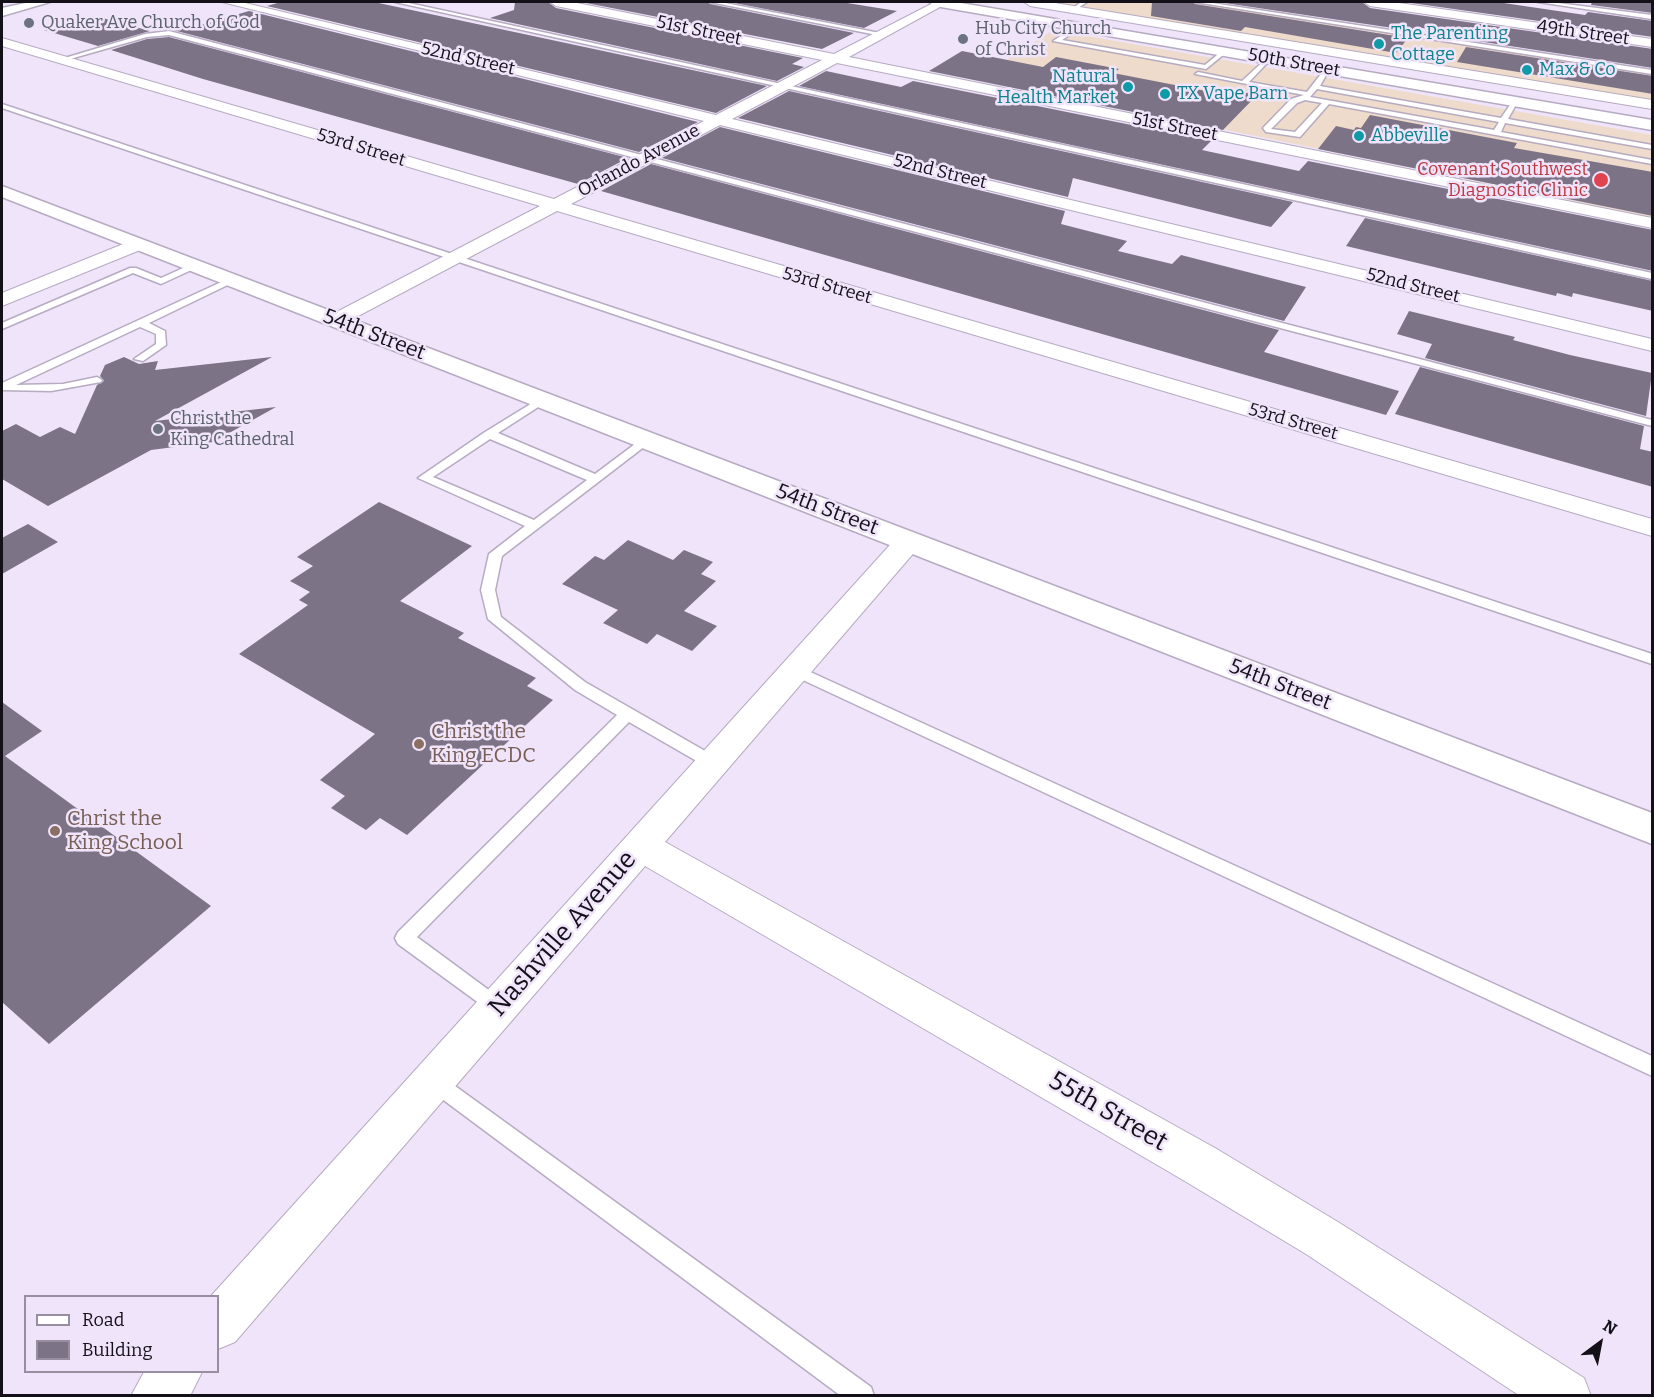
<!DOCTYPE html>
<style>
body{margin:0}
#map{position:relative;width:1654px;height:1397px;overflow:hidden;background:#efe4fa;font-family:Bitter,serif}
canvas{display:block}
.frame{position:absolute;inset:0;border:3px solid #141018;pointer-events:none}
.legend{position:absolute;left:24px;top:1295px;width:195px;height:78px;box-sizing:border-box;background:#efe4fa;border:2px solid #978fa0;margin:0;padding:8px 10px;list-style:none;font-size:18px;color:#141018}
.legend li{display:flex;align-items:center;gap:12px;height:30px}
.legend b{width:30px;border:2px solid #978fa0}
.north{position:absolute;left:1570px;top:1313px;width:60px;height:60px;-webkit-text-stroke:4px #efe4fa;paint-order:stroke;rotate:32deg;font-size:16px;font-weight:700;line-height:24px;text-align:center;color:#141018}
.north::after{content:'';display:block;margin:auto;width:21px;height:27px;background:#141018;clip-path:polygon(50% 0,100% 100%,50% 72%,0 100%)}
</style>
<div id="map">
<canvas width="1654" height="1397"></canvas>
<div class="frame"></div>
<ul class="legend">
<li><b style="height:8px;background:#fff"></b>Road</li>
<li><b style="height:16px;background:#7d7387"></b>Building</li>
</ul>
<div class="north">N</div>
</div>
<script>
const ctx = document.querySelector('canvas').getContext('2d');
ctx.lineJoin = 'round';
function paint(path, color) { ctx.fillStyle = color; ctx.fill(path, 'evenodd'); }
function stroke(path, color, width, dash) { ctx.strokeStyle = color; ctx.lineWidth = width; ctx.lineCap = dash ? 'butt' : 'round'; ctx.setLineDash(dash || []); ctx.stroke(path); }
function label(font, color, halo, rows, align = 'center') {
  ctx.font = font + ' Bitter,serif'; ctx.lineWidth = 5; ctx.setLineDash([]); ctx.textBaseline = 'middle'; ctx.strokeStyle = halo; ctx.fillStyle = color; for (const [text, x, y, turn = 0] of rows) {
    ctx.save(); ctx.translate(x, y); ctx.rotate((+turn || 0) * Math.PI / 180); ctx.textAlign = isNaN(turn) ? turn : align; if (halo) ctx.strokeText(text, 0, 0); ctx.fillText(text, 0, 0); ctx.restore();
  }
}
paint(new Path2D(`
 M1044,2h149l459,71v29z
 M1053,30l599,105v82l-675,-138z`), '#eedbcb');
paint(new Path2D(`
 M281,2h93l393,84 -51,27 -449,-107z
 M515,2h33l8,6 247,50 -11,6 12,3 -27,14 -287,-63 24,-8z
 M581,2h127l2,2 144,29 -32,16z
 M729,2h112l56,9 -33,17z
 M1152,2h41l2,2 213,34 -12,15 -151,-26 -4,4 -90,-15z
 M1218,2h144l8,6 283,41v19l-182,-28 3,-4 -58,-9 -3,4z
 M1404,2h93l88,13 3,-3 65,9v16z
 M1592,2h61v11l-62,-8z
 M249,11l449,111 -59,30 -466,-122 16,-5 6,2z
 M95,16l55,15 -52,15 -54,-16z
 M169,37l459,121 -50,26 -375,-105 -92,-29 36,-11z
 M1466,47l187,29v18l-196,-32z
 M962,51l81,16 13,-10 63,12 -6,4 98,19 5,-5 41,8 -34,35 -294,-59z
 M826,71l75,16 12,-6 298,60 -9,9 97,21 9,-10 345,69v41l-854,-185z
 M789,91l504,111 -22,25 -198,-49 -5,19 -330,-79z
 M1370,115l147,28 -3,5 139,24v44l-335,-67 18,-23 18,4 2,-3 5,1z
 M720,127l345,84 -4,13 66,17 -9,10 54,13 9,-9 125,32 -22,34 -622,-163z
 M651,164l628,166 -15,22 135,39 -13,24 -785,-224z
 M1365,218l288,63v30l-80,-18 -1,4 -15,-4 -1,3 -210,-50z
 M1409,311l106,26 -2,3 57,15 82,18 -6,43 -221,-58 7,-14 -35,-10z
 M124,357l15,7 19,-3 -3,9 117,-13 -117,64 121,-14 -63,35 -62,8 -103,56 -46,-27v-48l14,-7 24,13 20,-10 15,7 22,-49 7,-4 -4,-5 5,-11z
 M1420,367l224,59 -4,23 13,3v35l-258,-73z
 M379,502l93,44 -72,55 64,32 -6,5 78,40 -9,8 26,14 -146,135 -27,-17 -14,12 -35,-22 14,-12 -25,-16 55,-46 -136,-80 69,-49 -9,-5 11,-8 -20,-11 23,-15 -16,-9z
 M28,524l30,18 -56,32v-36z
 M628,540l45,20 11,-10 29,12 -12,12 15,7 -32,30 33,15 -25,25 -35,-17 -10,10 -44,-21 15,-13 -56,-26 33,-28 9,4z
 M2,702l40,29 -37,25 206,150 -162,138 -47,-42z`), '#7d7387');
const lane = new Path2D(`
 M395,2h9l1248,271v6z
 M710,2h10l165,32 -3,2z
 M1081,2h6l-12,8h-4z
 M1195,2h11l446,68v4z
 M1538,2h12l102,13v4z
 M1079,24l2,3 -19,13 143,25 18,-15 5,1 -22,18 -153,-28z
 M169,31l1483,389v6l-1483,-391 -22,2 -84,24 -5,-1 87,-26z
 M1269,56l2,3 -22,23 58,10 20,-26 3,2 -10,18 181,32 13,-19 4,2 -10,18 144,26v4l-147,-26 -4,9 151,28v4l-323,-60 -29,33 -34,-5 -3,-4 28,-29 13,-4 -109,-21 3,-2 44,9zM1317,89l182,33 -5,8 -184,-33zM1305,100l17,3 -27,29 -24,-3 26,-26z
 M2,104l1650,550v10l-1650,-556z
 M192,264l8,2 -39,18 -28,-11 -131,56v-6l128,-55h6l25,10z
 M230,278l8,2 -89,43 16,8 1,14 -23,16 -9,-2 22,-15v-10l-16,-7 -124,58 47,-1 34,-7 5,3 -1,2 -50,9 -49,-1v-7z
 M542,397l6,3 -2,2 -48,31 97,41 48,-36 4,-1 6,3 -151,116 -7,34 6,27 84,65 134,77 2,4 -2,4h-12l-78,-45 -212,215 88,65 3,6 -3,6 -7,3 -100,-73 -3,-6 3,-6 219,-217 -42,-25 -87,-71 -7,-29 8,-36 36,-28 -107,-48 67,-46zM490,439l97,41 -53,40 -101,-43z
 M795,665l857,391v20l-862,-402 -2,-4 2,-4z
 M433,1070l438,317 3,9h-33l-415,-309 -3,-7 3,-7z`);
const street = new Path2D(`
 M222,2h19l475,113 106,-55 -266,-54 -6,-4h22l262,52 101,-52h14l-100,55 803,161v10l-815,-165 -105,56 920,220v12l-932,-226 -149,79 1081,315v17l-1095,-325 -214,113h-14l-4,-4 4,-4 211,-110 -538,-160v-8l552,161 150,-78z
 M1024,2h25l603,98v9l-622,-103z
 M1364,2h28l260,37v8l-282,-41z
 M138,238l9,6 -2,4 -143,58v-13z
 M908,533l10,3 4,6 -4,6 -253,294 550,306 123,74 246,156 7,18h-71l-214,-142 -123,-74 -538,-314 -410,476 -17,7v-53h-7l687,-760z
 M144,1372h58l-12,24h-59z`);
const secondary = new Path2D(`
 M30,2h20l-48,14v-8z
 M929,2h26l697,118v10l-717,-124z
 M2,186l1650,627v31l-1650,-647z`);
stroke(lane, '#b6abc1', 3);
stroke(street, '#b6abc1', 2);
stroke(secondary, '#b6abc1', 3);
paint(lane, '#fff');
paint(street, '#fff');
paint(secondary, '#fff');
for (const [x, y, r, color] of [
 [29,23,6,"#6b7280"],
 [963,39,6,"#6b7280"],
 [1379,44,6,"#0f9aa8"],
 [1527,70,6,"#0f9aa8"],
 [1128,87,6,"#0f9aa8"],
 [1165,94,6,"#0f9aa8"],
 [1359,136,6,"#0f9aa8"],
 [1601,180,8,"#e0444e"],
 [158,429,6,"#6b7280"],
 [419,744,6,"#8d6e63"],
 [55,831,6,"#8d6e63"]
]) { const dot = new Path2D(); dot.arc(x, y, r, 0, 2 * Math.PI); ctx.fillStyle = color; ctx.fill(dot); stroke(dot, '#efe4fa', 2); }
label('18px', '#5b616d', '#efe4fa', [
 ["Quaker Ave Church of God",41,23],
 ["Hub City Church",975,29],
 ["of Christ",975,50],
 ["Christ the",170,419],
 ["King Cathedral",170,440]
], 'left');
label('18px', '#141018', '#efe4fa', [
 ["51st Street",699,31,12],
 ["49th Street",1583,33,8],
 ["52nd Street",468,59,13],
 ["50th Street",1294,63,10],
 ["51st Street",1175,127,11],
 ["53rd Street",361,148,17],
 ["Orlando Avenue",639,161,-28],
 ["52nd Street",940,172,14],
 ["53rd Street",827,286,16],
 ["52nd Street",1413,286,14],
 ["53rd Street",1293,422,16]
]);
label('18px', '#0d838f', '#efe4fa', [
 ["The Parenting",1391,34],
 ["Cottage",1391,55],
 ["Max & Co",1539,70],
 ["Natural",1116,77,"right"],
 ["Health Market",1116,98,"right"],
 ["TX Vape Barn",1177,94],
 ["Abbeville",1371,136]
], 'left');
label('18px', '#be3a42', '#efe4fa', [
 ["Covenant Southwest",1588,170],
 ["Diagnostic Clinic",1588,191]
], 'right');
label('21px', '#141018', '#efe4fa', [
 ["54th Street",374,335,21],
 ["54th Street",827,510,21],
 ["54th Street",1280,685,21]
]);
label('21px', '#785e54', '#efe4fa', [
 ["Christ the",431,732],
 ["King ECDC",431,756],
 ["Christ the",67,819],
 ["King School",67,843]
], 'left');
label('26px', '#141018', '#efe4fa', [
 ["Nashville Avenue",563,934,-49],
 ["55th Street",1108,1112,30]
]);
</script>
